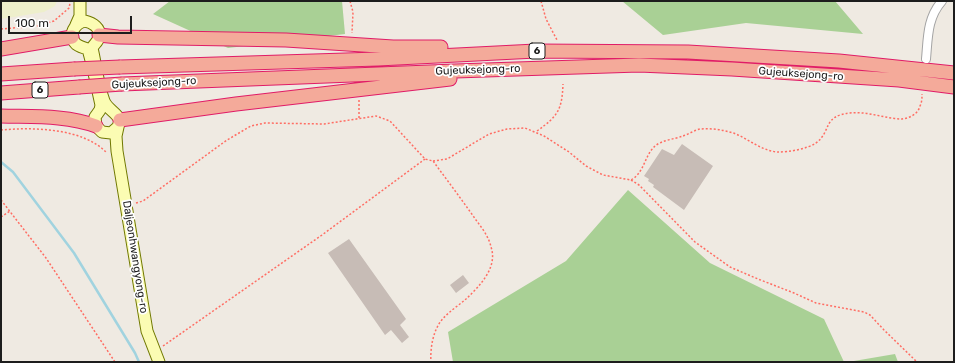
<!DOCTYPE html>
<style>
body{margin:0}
#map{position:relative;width:955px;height:363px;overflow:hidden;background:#efeae2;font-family:Rubik,sans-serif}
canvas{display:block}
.frame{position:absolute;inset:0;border:2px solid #1d1d1d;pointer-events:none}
.scale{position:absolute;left:8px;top:16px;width:124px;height:18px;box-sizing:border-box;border:2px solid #1d1d1d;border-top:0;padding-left:5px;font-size:12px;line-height:14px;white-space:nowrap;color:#1d1d1d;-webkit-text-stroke:3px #fff;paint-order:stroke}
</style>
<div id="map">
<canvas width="955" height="363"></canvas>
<div class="frame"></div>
<div class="scale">100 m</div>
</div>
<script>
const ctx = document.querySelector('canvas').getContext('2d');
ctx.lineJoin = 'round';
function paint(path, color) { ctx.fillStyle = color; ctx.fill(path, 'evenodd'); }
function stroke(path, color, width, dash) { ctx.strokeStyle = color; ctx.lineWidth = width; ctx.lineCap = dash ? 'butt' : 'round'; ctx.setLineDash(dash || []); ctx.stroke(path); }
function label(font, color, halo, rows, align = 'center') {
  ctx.font = font + ' Rubik,sans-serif'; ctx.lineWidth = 3.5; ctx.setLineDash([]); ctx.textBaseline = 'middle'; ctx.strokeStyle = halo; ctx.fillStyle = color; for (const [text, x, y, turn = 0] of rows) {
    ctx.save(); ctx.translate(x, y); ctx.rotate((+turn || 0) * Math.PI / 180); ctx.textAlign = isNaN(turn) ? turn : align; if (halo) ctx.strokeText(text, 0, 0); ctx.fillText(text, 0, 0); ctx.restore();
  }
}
paint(new Path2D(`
 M1,1h56l-2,5 -11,6 -43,7z`), '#eeefcc');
paint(new Path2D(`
 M170,1h172l3,33 -117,14 -75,-34z
 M622,1h213l28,33 -117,-11 -83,12z
 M628,190l82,73 114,56 20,43h-391l-5,-30 118,-71z
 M895,354l3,8h-50z`), '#a9d095');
stroke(new Path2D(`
 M1,162l12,10 61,81 61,100 4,9`), '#a1d3df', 2.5);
paint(new Path2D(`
 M682,144l31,22 -29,44 -31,-23 1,-2 -6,-4 1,-2 -5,-3 18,-27 12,6z
 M349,239l57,80 -6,6 9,12 -7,6 -11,-13 -6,5 -57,-82z
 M463,275l6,8 -13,10 -6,-8z`), '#c7bcb6');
const minor = new Path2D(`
 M926,59c2,-21 1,-41 16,-58`);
const secondary = new Path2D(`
 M85,21c8,2 16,7 14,16 -1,5 -5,7 -7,11 4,17 6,37 12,53 3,8 12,11 16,19l-2,7 -7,6 -9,-1 -6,-6 -1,-9 5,-7 1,-5 -9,-41 -4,-15c-4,-1 -8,-2 -12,-5 -9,-9 -1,-21 9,-23z
 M76,25l4,-9v-15
 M118,127l-2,9 1,15 30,180 12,31`);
const trunk = new Path2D(`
 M99,35l19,2 168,3 107,7h48
 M1,49l71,-12
 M120,67l258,-8 158,-8 152,1 151,9 115,12
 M1,74l73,-5
 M122,84l333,-13 184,-6 93,4 167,11 55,7
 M1,93l78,-6
 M1,116c31,1 66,-1 95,10
 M120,120l116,-16 214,-25`);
stroke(minor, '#a4a4a4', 10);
stroke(secondary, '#707800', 13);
stroke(trunk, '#e01c67', 15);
stroke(new Path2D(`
 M350,1l3,11 -1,21
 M541,1l5,18 11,21
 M1,29l37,-3 16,-5 15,-13 1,-5
 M359,100v18
 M1,130c33,-3 82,-2 106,23
 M537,131c21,-15 25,-21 26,-47
 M433,161l14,-2 42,-25 18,-5 18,-1 19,8 25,16 17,14 17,9 28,5c14,-8 13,-24 24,-34 7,-6 20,-7 28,-10 6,-2 12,-6 17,-7 12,-1 25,1 36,5 14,6 26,17 42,18 11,0 29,-3 38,-9 16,-12 6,-27 34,-30 18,-2 36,6 52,6 8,-1 16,-5 18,-13 2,-4 2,-8 2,-12
 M631,180l8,5 56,57 35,25 28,12 36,14 22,10 48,9 6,3 14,15 33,32
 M1,200l45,58 69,104
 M136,203l7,-2 84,-61 24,-14 14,-3 59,1 52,-8 14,5 35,38 8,2c14,19 29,39 43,59 6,8 13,17 15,27 7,20 -11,39 -25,52 -8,7 -18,13 -25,22 -8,10 -11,28 -10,41
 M1,217l9,-6
 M163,346l159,-111 103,-76`), '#ff6d63', 1.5, [2, 2]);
stroke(minor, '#fff', 8);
stroke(secondary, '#fbfcb3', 11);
stroke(trunk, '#f4aa9a', 13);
const trunkBridge = new Path2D(`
 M74,69l46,-2
 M79,87l43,-3`);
stroke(trunkBridge, '#e01c67', 15, []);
stroke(trunkBridge, '#f4aa9a', 13);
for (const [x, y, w] of [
 [537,51,16],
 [40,90,16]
]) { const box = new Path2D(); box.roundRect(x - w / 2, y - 8, w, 16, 3); ctx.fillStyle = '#fff'; ctx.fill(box); stroke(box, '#1d1d1d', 1); }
label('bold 10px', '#1d1d1d', null, [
 ["6",537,51],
 ["6",40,90]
]);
label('11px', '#1d1d1d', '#fff', [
 ["Gujeuksejong-ro",478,70,-2],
 ["Gujeuksejong-ro",801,74,4],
 ["Gujeuksejong-ro",154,83,-3],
 ["Daljeonhwangyong-ro",135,257,81]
]);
</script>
